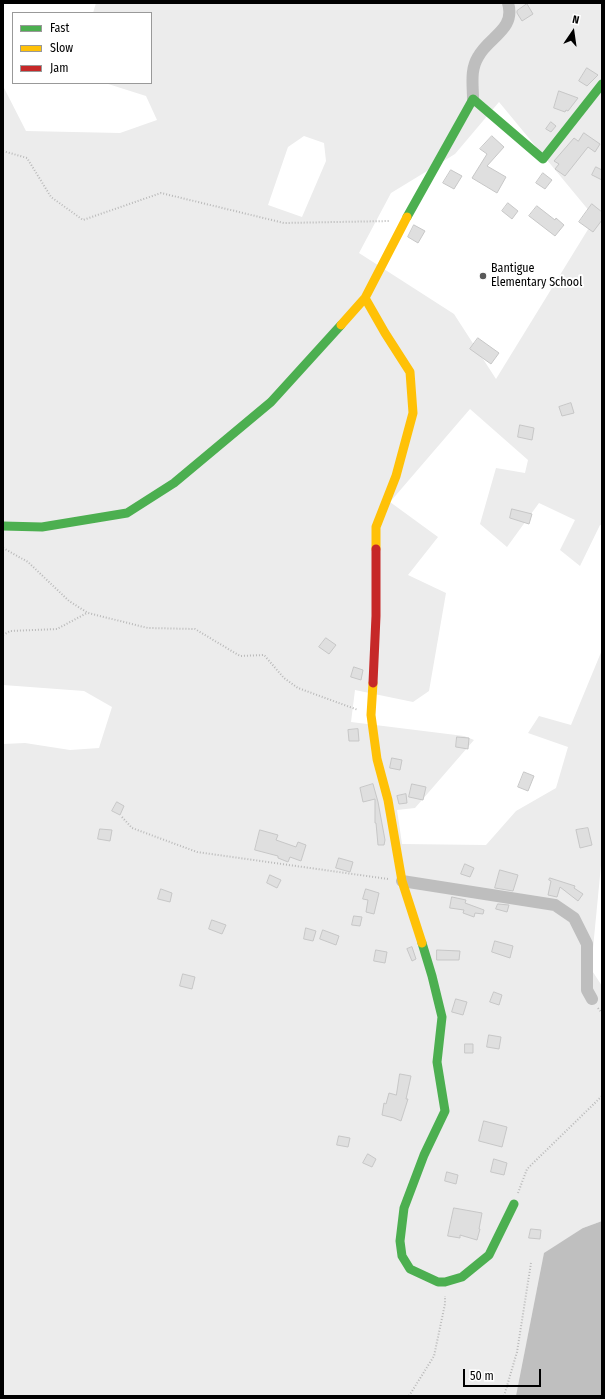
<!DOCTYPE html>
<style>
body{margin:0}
#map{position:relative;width:605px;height:1399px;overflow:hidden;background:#fff;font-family:"Fira Sans Condensed",sans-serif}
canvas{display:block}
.frame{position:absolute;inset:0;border:4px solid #000;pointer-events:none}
.legend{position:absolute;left:12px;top:12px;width:140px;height:72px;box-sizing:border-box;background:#fff;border:1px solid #999;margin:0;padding:5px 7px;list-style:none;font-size:12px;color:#000}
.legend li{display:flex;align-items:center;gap:8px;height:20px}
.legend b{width:20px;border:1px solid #999}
.north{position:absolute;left:553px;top:12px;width:40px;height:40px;-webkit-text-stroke:3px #fff;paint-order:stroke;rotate:13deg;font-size:11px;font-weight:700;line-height:16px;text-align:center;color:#000}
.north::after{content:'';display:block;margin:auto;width:14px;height:18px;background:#000;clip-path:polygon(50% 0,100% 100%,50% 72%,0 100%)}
.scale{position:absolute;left:463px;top:1369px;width:78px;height:18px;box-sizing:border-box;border:2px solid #000;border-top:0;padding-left:5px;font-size:12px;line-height:14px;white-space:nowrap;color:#000;-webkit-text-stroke:3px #fff;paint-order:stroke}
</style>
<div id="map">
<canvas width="605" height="1399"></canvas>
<div class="frame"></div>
<ul class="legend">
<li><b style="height:5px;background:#4caf50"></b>Fast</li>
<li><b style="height:5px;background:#ffc107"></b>Slow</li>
<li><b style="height:5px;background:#c62828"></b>Jam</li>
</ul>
<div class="north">N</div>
<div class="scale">50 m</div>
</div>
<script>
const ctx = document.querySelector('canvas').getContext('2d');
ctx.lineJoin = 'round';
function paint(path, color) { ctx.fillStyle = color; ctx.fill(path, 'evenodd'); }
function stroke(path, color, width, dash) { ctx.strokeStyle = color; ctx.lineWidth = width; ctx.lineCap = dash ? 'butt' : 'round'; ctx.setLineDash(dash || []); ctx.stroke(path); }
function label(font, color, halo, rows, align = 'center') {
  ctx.font = font + ' "Fira Sans Condensed",sans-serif'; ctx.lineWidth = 4; ctx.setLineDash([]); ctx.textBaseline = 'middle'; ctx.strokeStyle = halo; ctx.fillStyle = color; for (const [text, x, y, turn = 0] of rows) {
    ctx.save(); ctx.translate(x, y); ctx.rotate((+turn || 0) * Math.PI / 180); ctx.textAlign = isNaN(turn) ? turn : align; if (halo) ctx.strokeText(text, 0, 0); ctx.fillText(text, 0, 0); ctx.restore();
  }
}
paint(new Path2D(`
 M96,3h506v522h-2l-20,41 -20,-16 15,-30 -36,-17 -32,44 -27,-23 16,-56 29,5 3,-13 -58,-51 -80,93 48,35 -30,38 38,18 -17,98 -16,11 -58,-12 -4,32 113,14 10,4 -59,68 -18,2 5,34 84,1 30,-34 40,-23 12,-41 -40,-14 11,-17 32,9 31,-75v205l-11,114 11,17v235l-19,7 -11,168h-569v-652l22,-1 45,7 29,-2 13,-41 -28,-16 -81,-6v-599l23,45 94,2 37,-13 -11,-24 -41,-13h46v-70h-58zM499,102l96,116 -99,161 -42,-65 -95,-61 32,-60 64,-39zM304,136l20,7 2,18 -24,56 -34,-12 20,-58z`), '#ececec');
paint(new Path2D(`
 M602,1221v175h-86l28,-143 39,-25z`), '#bfbfbf');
const building = new Path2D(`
 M527,4l6,10 -11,7 -5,-8v-2z
 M587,68l11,7 -11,11 -8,-5z
 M559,91l19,7 -10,13 -2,-1 -1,2 -11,-4z
 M551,122l5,4 -5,6 -5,-3z
 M584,133l16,11 -5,8 -7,-5 -23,29 -10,-7 4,-5 -5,-3 20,-23 4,3z
 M492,136l12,11 -17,19 19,11 -9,16 -25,-15 15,-24 -7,-5z
 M596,167l6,3v10l-10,-5z
 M451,170l11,6 -8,13 -11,-6z
 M543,173l9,7 -7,9 -9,-6z
 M508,203l10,8 -6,8 -10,-8z
 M592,204l10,8v8l-9,12 -14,-10z
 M537,206l18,14 1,-2 8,7 -9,11 -26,-20z
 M414,225l11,6 -7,12 -10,-6z
 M478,338l21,15 -8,11 -21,-15z
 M571,403l3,10 -12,3 -3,-9z
 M520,425l14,3 -2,12 -14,-3z
 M512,509l20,5 -3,10 -19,-6z
 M326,638l10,7 -7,9 -10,-7z
 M354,667l9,3 -2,10 -10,-3z
 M358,729l1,12h-10l-1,-11z
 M457,737l12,1 -1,11 -12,-2z
 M392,758l10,2 -2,10 -10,-2z
 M524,772l10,4 -6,15 -10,-4z
 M373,784l5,18 7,38 -1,5h-6l-2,-22h-1v-24l-12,3 -3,-14z
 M412,784l14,3 -3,13 -14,-3z
 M406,794l1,9 -8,1 -2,-8z
 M117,802l7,4 -4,9 -8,-4z
 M588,828l4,17 -12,3 -4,-18z
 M100,829l12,1 -2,11 -12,-2z
 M260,830l18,5 -2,5 20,7 2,-5 8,3 -5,16 -11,-4 -2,5 -10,-4v-2l-23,-6z
 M339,858l14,4 -3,10 -14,-4z
 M465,864l9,4 -4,9 -9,-3z
 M500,870l18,5 -5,16 -18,-3z
 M270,875l11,5 -4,8 -10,-5z
 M550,878l25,8 -1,2 9,6 -5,7 -18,-14 -3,10 -9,-2 3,-14 -2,-1z
 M161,889l11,4 -2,9 -12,-3z
 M366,889l13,4 -5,21 -8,-2 2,-12 -5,-1z
 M452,897l14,3 -1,3 19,7 -1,4 -8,-1 -1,4 -11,-4 1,-3 -14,-2z
 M498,904l11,1 -2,7 -11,-3z
 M354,916l8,1 -2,9 -8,-1z
 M212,920l14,5 -4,9 -13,-5z
 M306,928l10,3 -3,10 -9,-2z
 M323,930l16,6 -3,9 -16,-6z
 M495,941l18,5 -3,12 -18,-6z
 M412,947l4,12 -4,2 -5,-12z
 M376,950l11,2 -2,11 -11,-2z
 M437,950l23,1 -1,9h-22z
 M183,974l12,3 -3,12 -12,-3z
 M494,992l8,3 -3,10 -9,-3z
 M456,999l11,3 -4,13 -11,-3z
 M489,1035l12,2 -2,12 -12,-2z
 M465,1044h8v9h-8z
 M400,1074l11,2 -5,23h2l-7,22 -7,-3 -12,-3 2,-12 2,1 3,-11 7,2z
 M484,1121l23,6 -5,20 -23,-6z
 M339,1136l11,2 -2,9 -11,-2z
 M368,1154l8,5 -4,8 -9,-4z
 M494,1159l13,4 -3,12 -13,-3z
 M447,1172l11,3 -2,9 -11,-3z
 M454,1208l28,5 -3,16h1l-3,11 -17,-5v3l-12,-2z
 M531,1229l10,1 -1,9 -11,-1z`);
paint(building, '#dfdfdf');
stroke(building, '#c7c7c7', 1);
stroke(new Path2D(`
 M3,151l24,7 24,39 32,23 78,-27 123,30 106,-2
 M3,548l25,14 41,39 19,12 60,15 47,1 45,27 24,-1 20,23 14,10 60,22
 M3,635l7,-4 47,-2 30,-16
 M122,817l10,11 65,24 191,27
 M598,1008l4,5
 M518,1193l9,-24 75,-73
 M409,1396l25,-40 11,-52v-8
 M504,1396l13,-44 14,-89`), '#b9b9b9', 2, [1, 2]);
stroke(new Path2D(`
 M473,99c0,-14 -3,-29 5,-42 10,-20 38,-27 30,-54
 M402,881l153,24 19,13 13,26v46l5,9`), '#bebebe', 12);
stroke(new Path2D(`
 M407,217l66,-118 70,60 59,-75
 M3,526l39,1 85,-14 47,-30 97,-81 70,-77
 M422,943l10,33 10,41 -5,45 8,49 -21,44 -20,53 -4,33 2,15 8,13 28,13h7l17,-5 27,-22 25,-51`), '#4caf50', 9);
stroke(new Path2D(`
 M365,298l20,35 25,39 3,41 -17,63 -20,51v22
 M341,325l24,-27 42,-81
 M373,683l-2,32 6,44 11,41 14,81 20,62`), '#ffc107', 9);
stroke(new Path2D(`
 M373,683l3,-67v-67`), '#c62828', 9);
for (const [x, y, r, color] of [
 [483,276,4,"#595959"]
]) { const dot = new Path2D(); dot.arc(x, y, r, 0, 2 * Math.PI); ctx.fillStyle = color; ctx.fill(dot); stroke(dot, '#fff', 1.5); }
label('12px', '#000', '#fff', [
 ["Bantigue",491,269],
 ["Elementary School",491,283]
], 'left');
</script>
